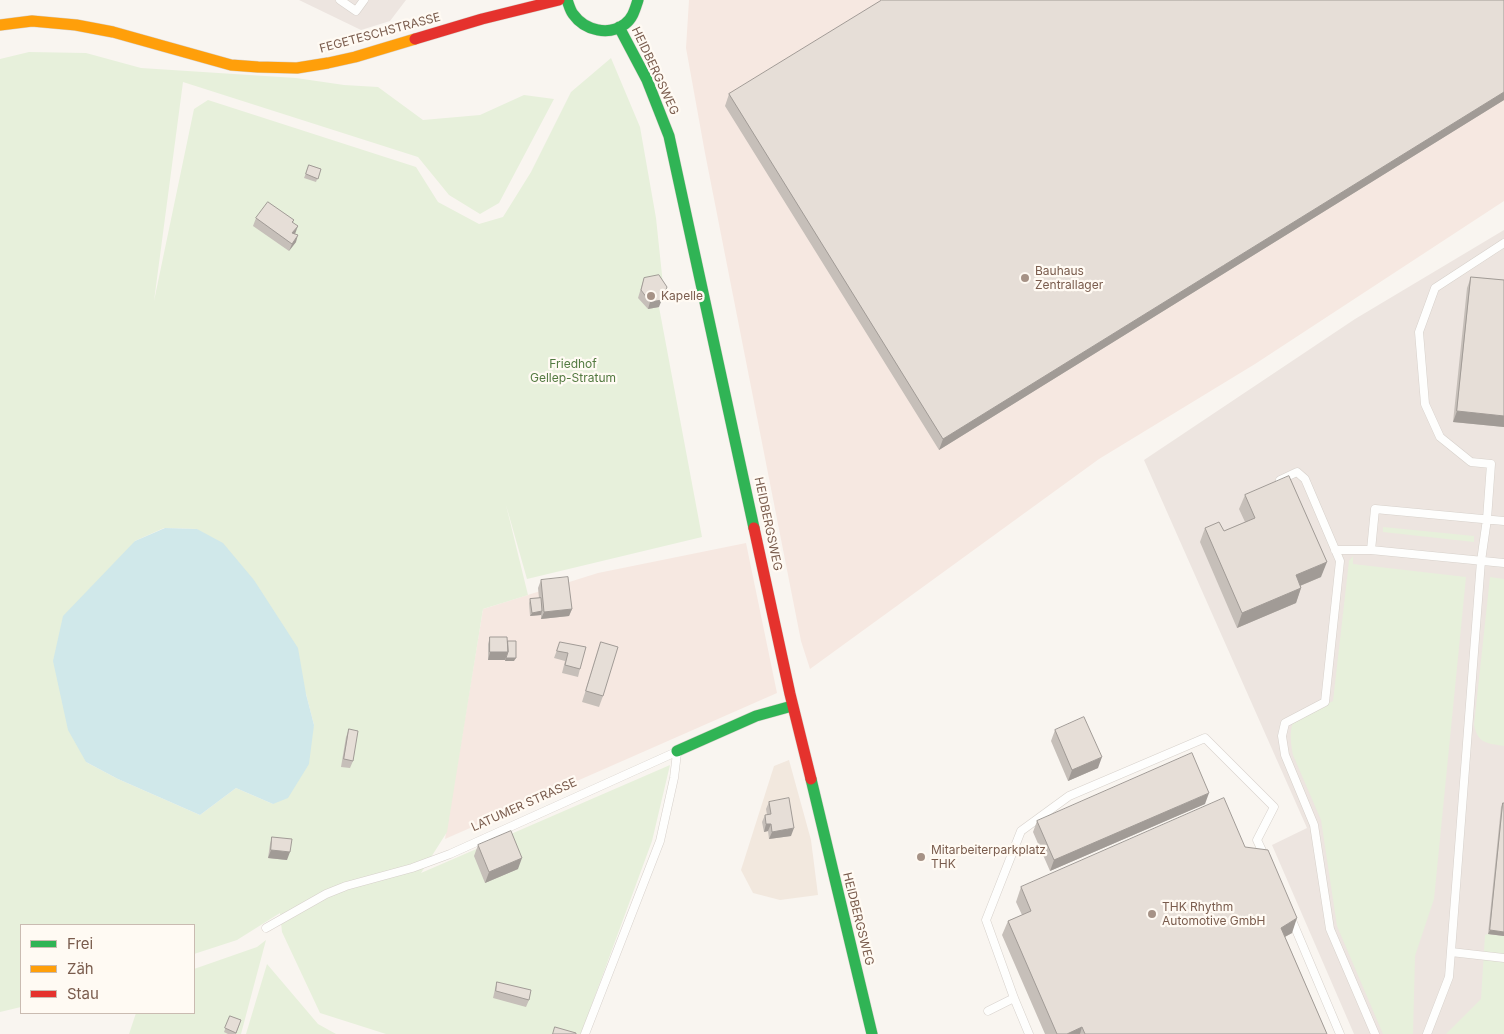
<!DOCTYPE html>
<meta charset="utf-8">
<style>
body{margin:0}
#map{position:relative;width:1504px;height:1034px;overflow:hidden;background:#f9f5f0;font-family:Inter,sans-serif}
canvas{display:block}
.legend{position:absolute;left:20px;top:924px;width:175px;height:90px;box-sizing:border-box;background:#fffaf3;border:1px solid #cabbb1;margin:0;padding:6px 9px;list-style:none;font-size:15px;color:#7a5c4d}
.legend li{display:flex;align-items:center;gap:10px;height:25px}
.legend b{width:25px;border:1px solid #cabbb1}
</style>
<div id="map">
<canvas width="1504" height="1034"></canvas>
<ul class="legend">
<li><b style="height:6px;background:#30b455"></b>Frei</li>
<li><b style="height:6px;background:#ff9f0a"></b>Zäh</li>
<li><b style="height:6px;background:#e5322d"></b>Stau</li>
</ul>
</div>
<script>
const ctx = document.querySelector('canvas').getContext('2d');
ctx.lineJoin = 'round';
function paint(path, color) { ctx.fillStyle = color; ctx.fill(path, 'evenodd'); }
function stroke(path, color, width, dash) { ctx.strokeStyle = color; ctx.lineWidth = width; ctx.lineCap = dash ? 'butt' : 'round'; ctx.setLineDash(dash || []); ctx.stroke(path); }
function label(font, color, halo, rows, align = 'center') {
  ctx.font = font + ' Inter,sans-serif'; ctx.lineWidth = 4.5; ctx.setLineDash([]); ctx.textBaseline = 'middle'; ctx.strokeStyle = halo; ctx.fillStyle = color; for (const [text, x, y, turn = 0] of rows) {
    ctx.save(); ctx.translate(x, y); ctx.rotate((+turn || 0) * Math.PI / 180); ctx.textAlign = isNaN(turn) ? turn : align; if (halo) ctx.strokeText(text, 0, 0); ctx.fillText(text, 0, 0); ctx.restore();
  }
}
paint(new Path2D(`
 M789,760l22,80 7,55 -38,5 -27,-7 -12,-23 33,-104z`), '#f2e8de');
paint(new Path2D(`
 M689,0h815v201l-249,163 -156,95 -289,210 -9,-28 -96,-488 -19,-105z
 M746,543l31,150 -332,146 38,-230 115,-36z`), '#f6e8e1');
paint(new Path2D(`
 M299,0h107l-16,21 -29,9z
 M1504,230v804h-150l-82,-189 35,-17 -163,-368 211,-141z`), '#ede5e0');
paint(new Path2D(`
 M29,52l57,1 55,15 155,10 48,7 34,2 45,33 57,-5 44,-20 30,4 -55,104 -19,11 -31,-19 -31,-38 -235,-75 -29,219 40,-192 14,-9 208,67 22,35 41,22 24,-7 28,-45 40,-80 40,-34 29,69 16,91 8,76 -8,-12 3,25 43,230 -175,42 -21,-74 22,90 -45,14 -36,223 -26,41 249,-108 -18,76 -71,193h-195l-66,-21 -38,-81 -2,-19 -43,27 -43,14v-29h-173v82l-21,5v-953zM164,528l33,1 109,165 8,31 -41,79 -37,-16 -36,27 -82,-36 -32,-17 49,-221z
 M1383,527l91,9v6l-91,-10z
 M1353,556v8l113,13 -32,322 -19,57 -2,78h-30l-46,-108 -16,-106 -28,-65c-2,-11 -4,-22 0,-33l40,-21 16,-140z
 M1490,577l14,2v167c-17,-3 -26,-2 -30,-21z
 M1488,934l16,2v98h-58l35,-35 4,-64z
 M266,940l-25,94h-112l7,-21h58v-44l63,-22z
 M267,964l51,60 18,10h-90z`), '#e7f0db');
paint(new Path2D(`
 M165,528l32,1 26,14 31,37 44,68 8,46 8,31 -5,39 -21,34 -15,6 -37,-16 -36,27 -82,-36 -32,-17 -18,-32 -15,-69 10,-45 72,-75z`), '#d0e8ea');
const lane = new Path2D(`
 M340,0l16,11 8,-11
 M1280,480l17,-8 8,7 35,82 -15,141 -40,21 -3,13 3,19 29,70 16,104 45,105
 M1335,550h36l133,13
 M1371,550l4,-41 129,12
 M1291,918l49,116
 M266,928l60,-34 20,-8 66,-18 38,-14 226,-102
 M1451,952l53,6
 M988,1011l26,-13
 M585,1034l75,-193 14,-63 3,-25
 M1029,1034l-15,-36 -28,-78 35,-89 48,-35 136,-58 69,69 -17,33 8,17
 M1427,1034l22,-57 32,-416 6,-42 4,-55 -20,-2 -31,-25 -15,-33 -6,-72 16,-44 69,-45`);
const fast = new Path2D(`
 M567,0c2,5 3,10 6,14 12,17 36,22 52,10 8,-6 10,-15 13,-24
 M619,27l28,53 22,56 85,392
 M677,751l79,-35 36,-10
 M811,779l61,255`);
const slow = new Path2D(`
 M0,25l32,-4 44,4 37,7 118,33 27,2 39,1 31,-5 27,-6 60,-18`);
const jam = new Path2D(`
 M415,39l67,-20 77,-19
 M754,528l36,166 21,85`);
stroke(lane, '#d7d1cb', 9);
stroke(fast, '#d9d2cb', 12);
stroke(slow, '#d9d2cb', 12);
stroke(jam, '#d9d2cb', 12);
stroke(lane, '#fefefd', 8);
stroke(fast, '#30b455', 11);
stroke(slow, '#ff9f0a', 11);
stroke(jam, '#e5322d', 11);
paint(new Path2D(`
 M1504,0v100l-565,350 -214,-344 4,-12z
 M309,165l12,4 -5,13 -12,-4z
 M256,218l38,2 -1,3 3,19 -7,9 -36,-25z
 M1471,277l33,3v147l-51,-5 14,-134z
 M644,278l15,29 -11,2 -10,-11z
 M1245,495l76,82 -21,9 1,2 -5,15 -59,25 -37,-86 5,-14 19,3 21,-9 -6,-13z
 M541,580l31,29 -3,7 -28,3v-4l-11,1 -1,-13 1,-4 9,-1 -1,-10z
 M490,637l18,4 6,20h-9v-1h-17v-16z
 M560,642l20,27 -2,8 -16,-4 3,-12 -11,-3z
 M601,642l2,54 -4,11 -17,-5z
 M349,729l4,32 -3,7 -9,-1 5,-30z
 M1055,730l43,38 -30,13 -17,-40z
 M769,802l22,34 -22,3 -1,-8 -4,1 -2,-10 3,-7h2l-1,-6z
 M1503,803l1,133 -16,-2 13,-127z
 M1205,804l-155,67 -17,-39 4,-11z
 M272,837l15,23 -19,-2 2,-14z
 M478,845l40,24 -33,14 -11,-27z
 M1245,847l47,86 -7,4 42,97h-282l-43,-99 6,-14 14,-6 -6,-13 5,-15z
 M497,982l32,18 -3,7 -33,-9 2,-9z
 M230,1016l11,4 -5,14h-8l-4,-2z`), '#c6bfb9');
paint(new Path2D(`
 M1504,92v8l-565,350 4,-11z
 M298,226l-3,8 -5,7 2,-8z
 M298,235l-2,7 -7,9 3,-7z
 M667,287l-8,20 -11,2 2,-7z
 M1457,411l47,5v11l-51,-5z
 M1327,562l-6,15 -31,13 6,-15z
 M1301,588l-5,15 -59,25 5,-15z
 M572,609l-3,7 -28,3 3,-7z
 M542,611l-1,4 -11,1 2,-3z
 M490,652h18l-3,8h-17z
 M506,658h10l-2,3h-9z
 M1102,757l-4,11 -30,13 4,-11z
 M1209,793l-4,11 -155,67 4,-11z
 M766,824h5l-3,7 -4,1z
 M794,828l-3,8 -22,3 3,-7z
 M271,850l19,2 -3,8 -19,-2z
 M522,858l-4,11 -33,14 4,-11z
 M1297,918l-5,15 -17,9 6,-14z
 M1490,930l14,2v4l-16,-2z
 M1082,1027l-2,7h-13z`), '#a19b96');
const building = new Path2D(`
 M882,0h622v92l-561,347 -214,-345z
 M309,165l12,4 -3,10 -12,-5z
 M268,202l26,18 -2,2 6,4 -6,7 6,2 -6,9 -36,-26z
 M659,275l8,12 -5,13 -12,2 -9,-12 3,-12z
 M1471,277l33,3v136l-47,-5z
 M1289,476l38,86 -31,13 5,13 -59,25 -37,-85 14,-6 5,9 31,-13 -10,-23z
 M568,577l4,32 -28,3 -3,-32z
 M541,598l1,13 -10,2 -2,-14z
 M490,637h17l1,15h-18z
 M508,641h8v17h-10l2,-6z
 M560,642l26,5 -6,22 -15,-4 3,-12 -11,-2z
 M601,642l17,5 -15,49 -17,-5z
 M1084,717l18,40 -30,13 -17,-40z
 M349,729l9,2 -5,30 -9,-2z
 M1192,753l17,40 -155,67 -17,-39z
 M789,798l5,30 -22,4 -1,-8h-5l-1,-9 6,-1 -2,-12z
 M1224,798l21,49 23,3 29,68 -16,10 46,106h-242l-3,-7 -15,7h-10l-49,-113 23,-10 -10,-24z
 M1503,803h1v129l-14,-2z
 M511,831l11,27 -33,14 -11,-27z
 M272,837l20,2 -2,13 -19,-2z
 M497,982l34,8 -2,10 -33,-9z
 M230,1016l11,4 -5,13 -11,-5z
 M555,1027l21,6v1h-23z`);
paint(building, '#e6ded7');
stroke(building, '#a19b96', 1);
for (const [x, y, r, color] of [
 [1025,278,5,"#a69286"],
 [651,296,5,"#a69286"],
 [921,857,5,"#a69286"],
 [1152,914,5,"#a69286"]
]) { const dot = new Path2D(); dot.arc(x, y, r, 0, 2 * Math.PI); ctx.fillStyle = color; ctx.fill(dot); stroke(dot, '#fffaf3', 2); }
label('12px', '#7a5c4d', '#fffaf3', [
 ["FEGETESCHSTRASSE",380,33,-15],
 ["HEIDBERGSWEG",655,71,65],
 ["HEIDBERGSWEG",768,524,78],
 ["LATUMER STRASSE",524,805,-24],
 ["HEIDBERGSWEG",858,919,76]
]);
label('12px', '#7a5c4d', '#fffaf3', [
 ["Bauhaus",1035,271],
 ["Zentrallager",1035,285],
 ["Kapelle",661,296],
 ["Mitarbeiterparkplatz",931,850],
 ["THK",931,864],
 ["THK Rhythm",1162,907],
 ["Automotive GmbH",1162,921]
], 'left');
label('12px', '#537a41', '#fffaf3', [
 ["Friedhof",573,364],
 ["Gellep-Stratum",573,378]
]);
</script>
